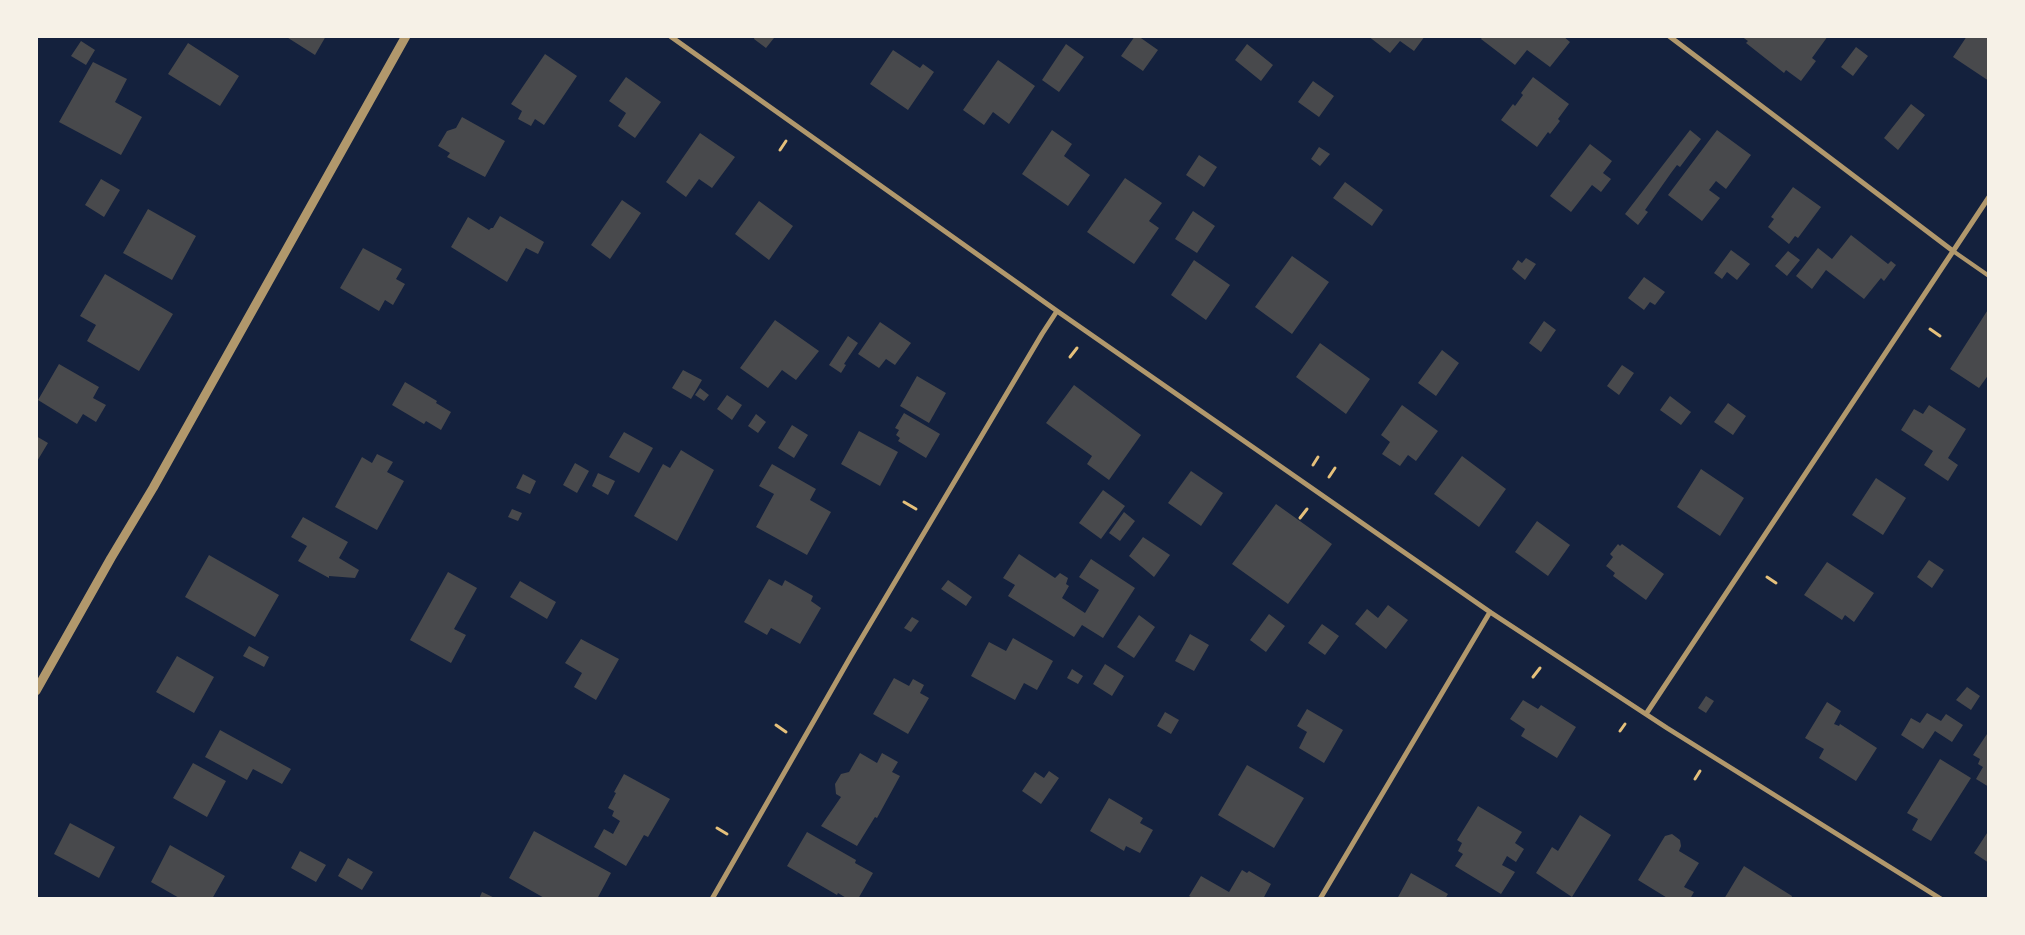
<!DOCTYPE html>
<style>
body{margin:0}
#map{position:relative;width:2025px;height:935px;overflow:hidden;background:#14213d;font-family:Raleway,sans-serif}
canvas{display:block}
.frame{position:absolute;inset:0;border:38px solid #f6f1e7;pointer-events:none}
</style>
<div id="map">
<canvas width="2025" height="935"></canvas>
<div class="frame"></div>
</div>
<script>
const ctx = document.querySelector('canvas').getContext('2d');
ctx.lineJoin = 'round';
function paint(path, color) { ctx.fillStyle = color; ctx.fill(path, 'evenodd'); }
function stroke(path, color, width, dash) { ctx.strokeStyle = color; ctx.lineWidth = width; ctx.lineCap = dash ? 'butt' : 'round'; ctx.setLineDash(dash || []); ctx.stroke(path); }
paint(new Path2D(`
 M285,36h41l-11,19z
 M755,36h16l3,2 -8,10 -12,-9z
 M1135,36h3l20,14 -15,21 -22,-15z
 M1368,36h57l-11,15 -14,-10 -10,12z
 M1483,36h80l7,6 -20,25 -23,-17 -12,15 -34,-26z
 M1741,36h87l-16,22 4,3 -15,20 -15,-11 -2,3 -38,-30 2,-2z
 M1967,36h22v45l-36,-24z
 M81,41l14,9 -9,15 -15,-9z
 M188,43l51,33 -19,30 -52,-32z
 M1066,44l18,13 -25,35 -17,-12z
 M1247,44l26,21 -12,16 -26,-21z
 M1856,47l12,9 -15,20 -12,-9z
 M893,50l27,18 3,-4 11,8 -26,38 -38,-26z
 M545,54l32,22 -33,49 -9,-6 -4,7 -13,-7 4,-8 -11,-7z
 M998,60l37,26 -26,38 -16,-12 -9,13 -21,-15z
 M93,62l34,17 -12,23 27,15 -21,38 -62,-33z
 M626,77l35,25 -26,36 -17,-12 8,-13 -17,-12z
 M1533,77l36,27 -11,15 2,2 -10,13 -2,-2 -11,15 -36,-27 12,-16 2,2 8,-11 -2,-2z
 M1313,81l21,15 -15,21 -21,-15z
 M1911,104l14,11 -27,35 -14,-12z
 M462,117l43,24 -20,36 -38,-20 3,-4 -12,-7 9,-15 9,-3z
 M1052,130l20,14 -8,12 26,19 -22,31 -46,-32z
 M1690,130l11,9 -21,28 -3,-2 -6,8 -26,37 3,2 -10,13 -13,-11z
 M1717,130l34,25 -25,34 -10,-8 -7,9 11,8 -18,23 -34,-26z
 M700,133l35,24 -23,31 -13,-9 -13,18 -20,-15z
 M1590,144l22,17 -9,12 8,6 -10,13 -9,-7 -21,27 -21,-16z
 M1319,147l11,7 -10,12 -9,-7z
 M1199,155l18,12 -13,20 -18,-12z
 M1125,178l37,25 -13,18 10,7 -25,36 -47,-32z
 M101,179l19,11 -16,27 -19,-12z
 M1345,182l38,28 -11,16 -39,-28z
 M1793,187l28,20 -23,31 -3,-2 -6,8 -21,-17 6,-8 -3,-2z
 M622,200l19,13 -31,46 -19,-14z
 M759,201l34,25 -24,34 -34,-26z
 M148,209l48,27 -24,44 -49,-27z
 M1193,211l22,15 -18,27 -22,-14z
 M500,216l44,26 -6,12 -12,-6 -19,34 -56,-35 17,-30 21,13 2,-2h2z
 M1851,235l37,29 3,-3 5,4 -12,16 -3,-3 -17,21 -38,-29 -14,19 -16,-13 22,-28 14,11z
 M363,248l39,21 -6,10 9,5 -12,21 -8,-5 -6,11 -39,-23z
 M1731,250l19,14 -13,16 -10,-8 -5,7 -8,-6z
 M1788,251l12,9 -13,16 -12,-10z
 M1292,256l37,26 -37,52 -37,-27z
 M1526,258l10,6 -11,16 -13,-11 6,-9 4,3z
 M1194,260l36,25 -24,35 -35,-25z
 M105,274l68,40 -34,57 -52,-30 9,-16 -16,-9z
 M1644,277l21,15 -10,13 -5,-3 -6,8 -16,-12z
 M1989,308v66l-10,14 -29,-19z
 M775,320l44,31 -23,29 -14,-10 -14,18 -28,-20z
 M1544,321l12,9 -15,22 -12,-9z
 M880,322l31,21 -16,22 -9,-6 -7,9 -21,-14z
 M848,336l10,7 -14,21 2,1 -5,8 -12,-8z
 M1320,343l50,36 -24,35 -50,-37z
 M1442,350l17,13 -23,33 -18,-13z
 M59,364l40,23 -6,11 13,7 -10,17 -13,-8 -6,10 -39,-24z
 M1622,365l12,8 -15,22 -12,-9z
 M683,370l19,10 -11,19 -19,-11z
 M917,376l29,17 -17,30 -29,-17z
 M405,382l32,19 -1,2 15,9 -10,18 -15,-9 -2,3 -32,-19z
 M1074,385l67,50 -32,45 -22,-16 5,-8 -46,-33z
 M700,388l9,7 -5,6 -9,-6z
 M727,395l15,10 -10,15 -15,-11z
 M1670,396l21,16 -10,13 -21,-15z
 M1728,403l18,13 -13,19 -19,-13z
 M1402,405l36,26 -22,30 -8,-6 -8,11 -18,-12 8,-12 -9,-7z
 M1929,405l37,24 -18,29 10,7 -10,16 -24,-16 9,-14 -32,-21 13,-21 9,5z
 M904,413l36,21 -14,24 -28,-17 2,-3 -4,-3 3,-5 -4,-2z
 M756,414l10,8 -8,11 -10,-7z
 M792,425l16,10 -14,23 -16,-10z
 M859,431l39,21 -18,34 -39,-22z
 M624,432l29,16 -14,25 -30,-16z
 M36,436l12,7 -12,20z
 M681,450l33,20 -37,71 -43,-25 29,-52 7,4z
 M377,454l16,8 -6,10 17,9 -27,49 -42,-23 27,-50 10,6z
 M1462,456l44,33 -27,38 -45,-33z
 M575,463l14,8 -12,22 -14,-8z
 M772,464l44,25 -6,11 21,12 -24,43 -51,-28 18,-33 -15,-8z
 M1701,469l43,29 -24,38 -43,-29z
 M1191,471l32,22 -22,33 -33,-23z
 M598,473l17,8 -7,14 -16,-9z
 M523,474l13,7 -6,13 -14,-6z
 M1876,478l30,20 -23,37 -31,-20z
 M1103,490l22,16 -24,33 -22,-16z
 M1276,504l56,40 -44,60 -56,-40z
 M512,509l10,4 -4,8 -10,-4z
 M1124,512l11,9 -15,20 -11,-8z
 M303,517l45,25 -9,16 20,12 -4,8 -26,-2v2l-31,-17 9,-15 -16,-9z
 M1537,521l33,24 -22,31 -33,-24z
 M1143,537l27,18 -16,22 -25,-21z
 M1618,544l2,2 2,-2 42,30 -18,26 -33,-24 2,-3 -9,-7 7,-9 -3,-3z
 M1019,554l36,24 5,-5 8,5 -2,6 3,2 -7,12 23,15 14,-23 -20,-13 12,-18 44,29 -32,50 -21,-13 -8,12 -66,-41 7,-11 -12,-7z
 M209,555l70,40 -24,42 -70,-40z
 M1929,560l15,10 -12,18 -15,-11z
 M1827,562l47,31 -20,29 -9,-7 -3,5 -38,-25z
 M448,572l29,16 -23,41 12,6 -15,28 -41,-23z
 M769,579l13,7 3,-6 28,16 -2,5 10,7 -21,36 -29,-16 -4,7 -23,-13z
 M948,580l24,17 -6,9 -25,-17z
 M520,581l36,21 -9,17 -37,-22z
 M1388,605l20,15 -22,29 -31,-25 12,-15 11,9z
 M1269,614l16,12 -19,26 -16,-12z
 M1139,615l16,12 -21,31 -17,-11z
 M912,617l7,4 -8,11 -7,-4z
 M1322,624l17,12 -14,19 -17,-12z
 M1190,634l19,11 -15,26 -19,-10z
 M1013,638l40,23 -16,29 -13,-7 -9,17 -44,-24 18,-34 17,9z
 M581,639l38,20 -23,41 -22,-13 8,-14 -17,-10z
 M249,646l20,11 -5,10 -21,-11z
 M177,656l37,21 -20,36 -38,-21z
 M1105,664l19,12 -12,20 -19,-12z
 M1072,669l11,7 -5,8 -11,-6z
 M894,678l15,8 4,-7 11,6 -4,8 9,5 -21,36 -35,-20z
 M1967,687l13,9 -9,14 -15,-10z
 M1706,696l8,5 -8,12 -8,-5z
 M1523,700l15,9 3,-4 35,22 -19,31 -36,-22 4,-7 -15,-10z
 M1827,702l14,9 -7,13 5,2 1,-2 37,24 -21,33 -37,-23 5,-9 -19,-11z
 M1307,709l36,21 -19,33 -25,-15 8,-16 -10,-6z
 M1165,712l14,8 -8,14 -14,-8z
 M1927,713l14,8 5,-7 17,11 -11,17 -17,-11 -12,18 -22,-14 10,-17 9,5z
 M220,730l71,39 -9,15 -29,-15 -6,11 -42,-23z
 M1989,731v56l-13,-8 7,-12 -5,-3 2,-5 -7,-4z
 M860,753l17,10 5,-10 16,9 -6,10 8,4 -23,42 -2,-1 -18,29 -36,-20 20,-29 -5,-3 -1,-10 6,-10 8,-2z
 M1940,759l31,19 -40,63 -19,-11 6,-11 -11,-6z
 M193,763l33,18 -19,36 -34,-19z
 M1247,765l57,33 -30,50 -56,-33z
 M1049,771l10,7 -18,26 -19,-13 13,-19 9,6z
 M624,774l46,25 -22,38 -4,-2 -18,31 -32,-19 10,-18 9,5 7,-13 -8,-5 2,-5 -6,-3 8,-15 -2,-1z
 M1109,798l34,20 -3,5 13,7 -13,23 -14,-7 -2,5 -34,-20z
 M1478,806l44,26 -7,11 9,6 -8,13 -9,-6 -5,9 13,7 -14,22 -46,-28 8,-12 -5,-3 4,-8 -5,-3z
 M1580,815l31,20 -39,62 -36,-24 16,-26 6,4z
 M70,823l45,24 -16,31 -45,-24z
 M1989,830v33l-15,-10z
 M534,831l77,42 -14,26h-51l-37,-21z
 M807,832l49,28 -1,3 18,10 -15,26h-10l-10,-6 -1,2 -50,-29z
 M1672,834l8,6 1,6 -2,5 20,12 -15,24 10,5 -4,7h-21l-31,-19 27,-44z
 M170,845l55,31 -13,23h-31l-30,-17z
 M300,851l26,14 -10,17 -25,-14z
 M348,858l25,14 -11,18 -24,-14z
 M1744,866l48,30 -1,3h-67z
 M1242,870l5,3 2,-2 22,13 -8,15h-69l-5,-3 12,-20 28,16z
 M1411,873l37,21 -3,5h-48z
 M482,892l15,7h-18z`), '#48494c');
stroke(new Path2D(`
 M780,150l6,-9
 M1930,329l10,7
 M1070,357l7,-9
 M1313,465l5,-8
 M1329,477l6,-9
 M904,502l12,7
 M1300,518l7,-9
 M1767,577l9,6
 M1533,677l7,-9
 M776,725l10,7
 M1620,731l5,-7
 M1695,779l5,-8
 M717,828l10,6`), '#e5c07b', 3);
stroke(new Path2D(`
 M1953,251l36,25`), '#b1986c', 4);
stroke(new Path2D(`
 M670,36l387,275 433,301 177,116 274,171
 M1669,36l284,215
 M1646,714l343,-517
 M712,899l139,-243 191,-322 15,-23
 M1320,899l170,-287`), '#b1986c', 5);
stroke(new Path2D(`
 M36,691l75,-133 42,-70 253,-452`), '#b1986c', 9);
</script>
